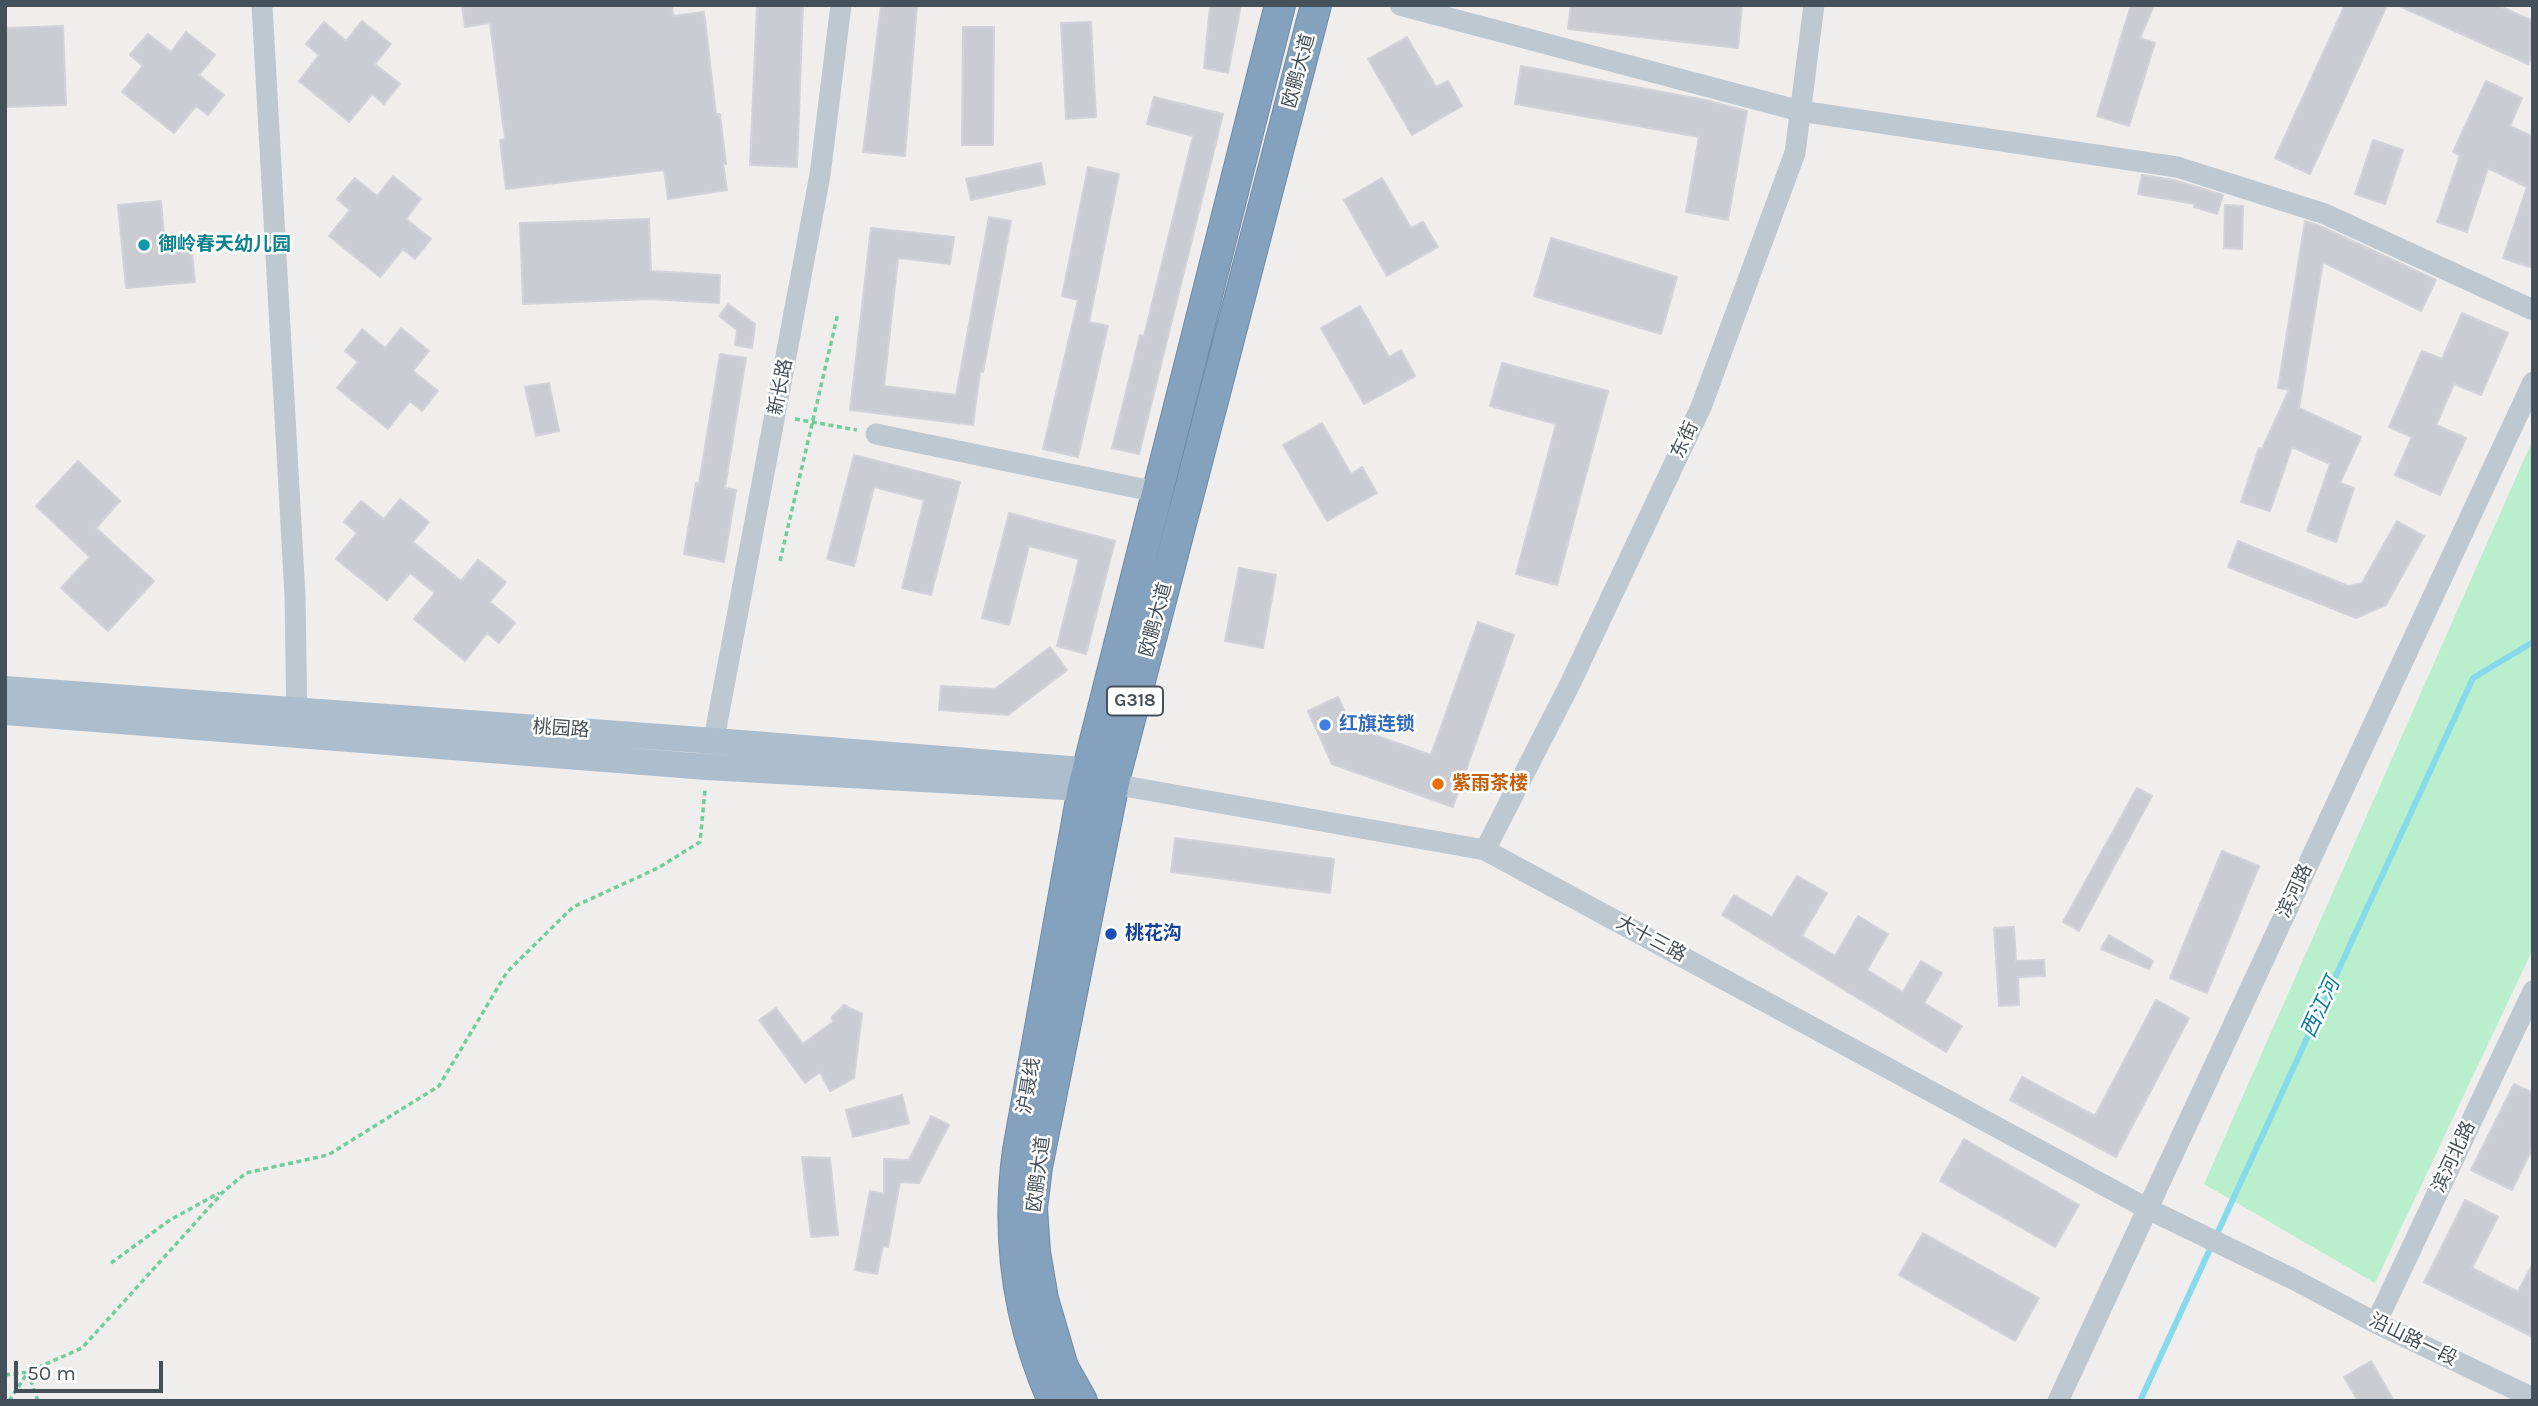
<!DOCTYPE html>
<meta charset="utf-8">
<style>
body{margin:0}
#map{position:relative;width:2538px;height:1406px;overflow:hidden;background:#f0eded;font-family:Karla,sans-serif}
canvas{display:block}
.frame{position:absolute;inset:0;border:7px solid #45515a;pointer-events:none}
.scale{position:absolute;left:14px;top:1361px;width:149px;height:32px;box-sizing:border-box;border:4px solid #45515a;border-top:0;padding-left:9px;font-size:21px;line-height:24px;white-space:nowrap;color:#45515a;-webkit-text-stroke:5px #fff;paint-order:stroke}
</style>
<div id="map">
<canvas width="2538" height="1406"></canvas>
<div class="frame"></div>
<div class="scale">50 m</div>
</div>
<script>
const ctx = document.querySelector('canvas').getContext('2d');
ctx.lineJoin = 'round';
function paint(path, color) { ctx.fillStyle = color; ctx.fill(path, 'evenodd'); }
function stroke(path, color, width, dash) { ctx.strokeStyle = color; ctx.lineWidth = width; ctx.lineCap = dash ? 'butt' : 'round'; ctx.setLineDash(dash || []); ctx.stroke(path); }
function label(font, color, halo, rows, align = 'center') {
  ctx.font = font + ' Karla,"Noto Sans SC",sans-serif'; ctx.lineWidth = 5; ctx.setLineDash([]); ctx.textBaseline = 'middle'; ctx.strokeStyle = halo; ctx.fillStyle = color; for (const [text, x, y, turn = 0] of rows) {
    ctx.save(); ctx.translate(x, y); ctx.rotate((+turn || 0) * Math.PI / 180); ctx.textAlign = isNaN(turn) ? turn : align; if (halo) ctx.strokeText(text, 0, 0); ctx.fillText(text, 0, 0); ctx.restore();
  }
}
paint(new Path2D(`
 M2533,439v510l-158,334 -171,-99z`), '#baefcd');
stroke(new Path2D(`
 M2140,1401l333,-723 60,-36`), '#87d9ec', 6);
const building = new Path2D(`
 M462,5h210l1,11 31,-4 12,102h4l6,50 -3,-1 4,27 -59,9 -4,-29 -158,19 -6,-49 5,-1 -15,-116 -25,4z
 M757,5h46l-6,162 -47,-2z
 M881,5h36l-12,151 -42,-4z
 M1210,5h31l-13,68 -24,-5z
 M1571,5h171l-4,43 -170,-19z
 M2131,5h23l-14,33 15,5 -26,83 -32,-10z
 M2345,5h42l-77,169 -35,-16z
 M2397,5h100l36,16v33l-5,10z
 M362,21l29,23 -16,20 25,20 -16,20 -12,-10 -23,28 -50,-41 20,-26 -13,-11 18,-22 22,19z
 M1091,22l5,95 -30,2 -5,-96z
 M63,26l3,79 -61,2v-79z
 M963,27h31l-1,118h-31z
 M186,32l29,23 -16,20 25,20 -16,20 -12,-9 -22,27 -52,-41 21,-26 -13,-11 18,-21 23,18z
 M1407,37l29,50 12,-6 14,25 -50,29 -44,-76z
 M1521,66l185,34 41,11 -19,109 -42,-8 13,-75 -184,-33z
 M2486,81l36,17 -12,28 23,11v131l-30,-10 24,-71 -39,-19 -21,64 -30,-10 23,-67 -7,-3z
 M1154,97l69,17 -84,340 -27,-6 28,-113 4,1 49,-200 -46,-12z
 M2373,140l30,10 -18,54 -30,-10z
 M1041,163l4,21 -74,16 -5,-21z
 M1088,167l31,7 -30,148 19,4 -30,131 -35,-8 35,-149 -16,-4z
 M2142,175l32,5 49,15 -6,19 -23,-7 1,-3 -57,-10z
 M393,176l28,23 -15,20 25,20 -16,20 -12,-10 -23,28 -51,-41 21,-26 -13,-11 18,-21 22,18z
 M1382,178l29,50 12,-6 15,25 -51,29 -43,-76z
 M161,201l4,45 26,-3 4,39 -69,6 -8,-83z
 M2225,205l18,1 -1,43 -18,-1z
 M989,217l22,4 -28,151h-3l-7,53 -123,-15 21,-182 83,9 -4,27 -52,-6 -14,128 72,9z
 M649,219l2,52 69,4 -1,28 -68,-4 -128,5 -3,-81z
 M2305,221l15,5 116,54 -15,31 -98,-49 -24,146 62,29 -21,46 14,5 -18,54 -29,-11 23,-67 -38,-17 -22,64 -29,-9 18,-54 3,1 27,-59 -11,-2z
 M1551,238l126,39 -16,57 -127,-38z
 M728,304l27,20 -3,24 -17,-3 2,-15 -18,-14z
 M1360,306l29,51 12,-7 14,26 -51,28 -43,-76z
 M2462,313l46,20 -27,62 -27,-11 -18,41 30,13 -26,57 -45,-20 17,-38 -23,-10 33,-76 20,8z
 M401,328l28,23 -16,20 25,20 -16,20 -12,-10 -22,28 -51,-41 21,-26 -13,-11 17,-22 23,19z
 M720,354l26,4 -21,130 11,2 -12,72 -40,-8 12,-71 3,1z
 M1502,363l106,28 -51,194 -41,-11 40,-150 -66,-18z
 M549,383l10,48 -23,5 -11,-49z
 M1322,423l29,51 11,-7 15,26 -50,28 -44,-76z
 M854,455l106,27 -29,113 -29,-7 22,-88 -50,-13 -20,79 -27,-7z
 M78,461l42,40 -24,27 58,53 -46,50 -47,-43 29,-31 -54,-51z
 M400,499l29,23 -16,20 48,39 17,-21 28,22 -16,20 25,21 -16,20 -12,-10 -22,28 -51,-42 21,-26 -25,-20 -23,27 -51,-41 21,-26 -13,-11 17,-21 23,18z
 M1009,513l106,28 -29,113 -29,-8 22,-87 -50,-13 -20,79 -27,-7z
 M2397,521l27,15 -38,69 -30,13 -128,-51 10,-26 110,45 14,-3z
 M1239,568l37,7 -13,73 -38,-7z
 M1478,622l36,13 -61,172 -121,-43 -24,-53 30,-14 14,30 79,28z
 M1050,647l17,23 -59,45 -69,-5 2,-24 54,3z
 M2137,788l15,8 -73,135 -16,-9z
 M1175,838l159,21 -4,34 -159,-21z
 M2222,851l37,15 -52,127 -37,-15z
 M1797,876l30,17 -25,43 33,20 23,-40 30,18 -21,36 36,22 18,-31 21,12 -18,30 38,23 -16,26 -224,-137 12,-20 38,22z
 M2014,927l2,34 28,-1 1,16 -27,1 1,28 -20,1 -5,-78z
 M2109,935l44,26 -4,8 -48,-20z
 M2156,1000l33,18 -73,139 -106,-57 12,-23 73,39z
 M844,1005l18,9 -8,64 -24,13 -10,-19 -15,11 -46,-63 17,-12 27,36 31,-23 -3,-3z
 M2514,1084l19,9v54l-21,43 -41,-20z
 M902,1095l7,28 -56,14 -7,-27z
 M931,1116l18,9 -30,58 -19,-1 -12,65 -5,-1 -6,28 -22,-4 15,-79 14,3v-35l25,1z
 M1964,1139l115,66 -24,42 -115,-66z
 M802,1157l28,1 8,77 -27,2z
 M2465,1200l33,17 -26,51 46,24 15,-29v74l-109,-55z
 M1923,1233l116,65 -24,43 -116,-66z
 M2371,1361l23,40h-36l-14,-24z`);
paint(building, '#caccd2');
stroke(building, '#d1d3d9', 2);
const highway = new Path2D(`
 M1053,1401c-35,-80 -47,-165 -35,-251l65,-362 197,-783
 M1082,1401l-19,-34 -20,-68 -8,-47 -3,-44 5,-41 79,-394 200,-768`);
stroke(highway, '#6f8ca9', 32);
stroke(new Path2D(`
 M795,419l62,11
 M780,561l58,-248
 M111,1263l59,-43 49,-27
 M28,1372l10,29
 M5,1375l23,-3 54,-24 142,-157 22,-18 82,-18 111,-69 68,-114 66,-65 85,-39 42,-26 5,-52
 M9,1401l19,-29`), '#72cd9e', 3.5, [5, 3.5]);
stroke(new Path2D(`
 M262,5l33,591 2,127
 M1400,5l400,106 377,56 148,47 208,96
 M876,434l281,58
 M711,755l109,-580 21,-170
 M1113,784l372,66 663,359 147,71 81,43 157,75
 M1485,850l85,-166 131,-277 94,-254 19,-148
 M2376,1323l157,-332
 M2058,1401l475,-1019`), '#bdc8d0', 21);
stroke(new Path2D(`
 M5,689l710,52 392,31
 M5,712l702,55 376,21 20,4`), '#acbdcd', 26);
stroke(highway, '#84a1bd', 30);
for (const [x, y, r, color] of [
 [144,245,7,"#0f9aa8"],
 [1325,725,7,"#3f7fe0"],
 [1438,784,7,"#e8710a"],
 [1111,934,7,"#1a4fb4"]
]) { const dot = new Path2D(); dot.arc(x, y, r, 0, 2 * Math.PI); ctx.fillStyle = color; ctx.fill(dot); stroke(dot, '#fff', 2.5); }
for (const [x, y, w] of [
 [1135,701,56]
]) { const box = new Path2D(); box.roundRect(x - w / 2, y - 14.5, w, 29, 5); ctx.fillStyle = '#fff'; ctx.fill(box); stroke(box, '#45515a', 2); }
label('bold 18px', '#45515a', null, [
 ["G318",1135,701]
]);
label('19px', '#45515a', '#fff', [
 ["欧鹏大道",1299,71,-75],
 ["新长路",781,387,-79],
 ["东街",1685,440,-65],
 ["欧鹏大道",1156,620,-75],
 ["桃园路",561,729,4],
 ["滨河路",2295,891,-65],
 ["大十三路",1651,939,28],
 ["沪聂线",1029,1086,-80],
 ["滨河北路",2454,1157,-65],
 ["欧鹏大道",1039,1174,-83],
 ["沿山路一段",2413,1340,26]
]);
label('bold 19px', '#0d838f', '#fff', [
 ["御岭春天幼儿园",158,245]
], 'left');
label('bold 19px', '#366cbe', '#fff', [
 ["红旗连锁",1339,725]
], 'left');
label('bold 19px', '#c56008', '#fff', [
 ["紫雨茶楼",1452,784]
], 'left');
label('bold 19px', '#164399', '#fff', [
 ["桃花沟",1125,934]
], 'left');
label('italic 21px', '#0c7e99', '#fff', [
 ["西江河",2321,1008,-65]
]);
</script>
